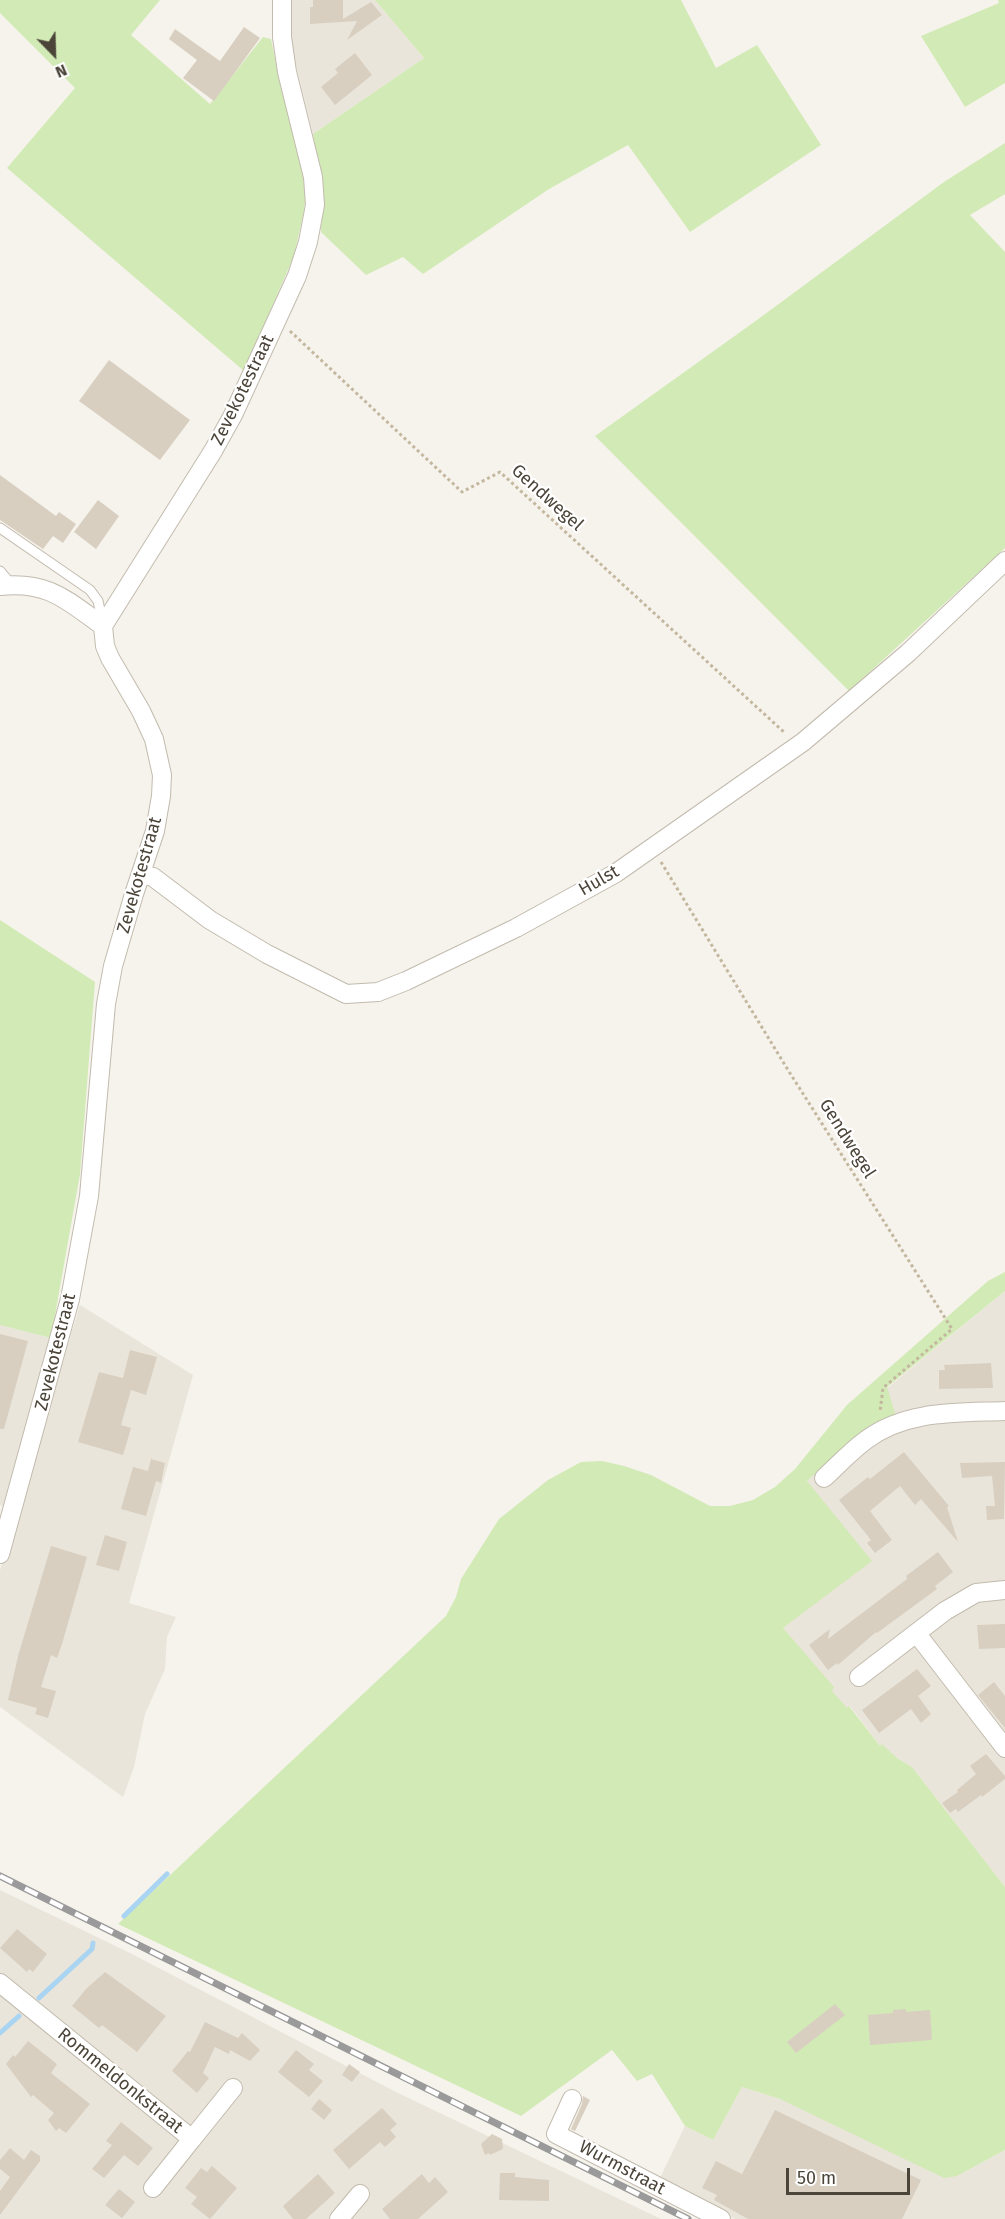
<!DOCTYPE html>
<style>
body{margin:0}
#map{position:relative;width:1005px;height:2219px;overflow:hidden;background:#f6f3ec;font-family:"Fira Sans",sans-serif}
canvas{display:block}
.north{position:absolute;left:24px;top:24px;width:60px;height:60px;-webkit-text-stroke:4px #fff;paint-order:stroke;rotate:157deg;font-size:16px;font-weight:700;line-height:24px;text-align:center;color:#4b4439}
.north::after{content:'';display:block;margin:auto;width:21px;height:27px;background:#4b4439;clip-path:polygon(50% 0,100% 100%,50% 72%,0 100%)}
.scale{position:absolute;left:786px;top:2168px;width:124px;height:27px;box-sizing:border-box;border:3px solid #4b4439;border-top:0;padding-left:8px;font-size:18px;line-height:21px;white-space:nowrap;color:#4b4439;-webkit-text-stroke:4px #fff;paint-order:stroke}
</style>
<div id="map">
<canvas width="1005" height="2219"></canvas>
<div class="north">N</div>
<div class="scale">50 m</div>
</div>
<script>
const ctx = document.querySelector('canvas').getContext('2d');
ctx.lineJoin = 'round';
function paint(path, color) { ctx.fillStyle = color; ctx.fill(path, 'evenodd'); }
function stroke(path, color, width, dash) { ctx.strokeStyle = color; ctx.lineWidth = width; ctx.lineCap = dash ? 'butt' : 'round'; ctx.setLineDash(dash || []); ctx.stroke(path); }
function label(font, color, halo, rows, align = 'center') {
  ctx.font = font + ' "Fira Sans",sans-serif'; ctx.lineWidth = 4.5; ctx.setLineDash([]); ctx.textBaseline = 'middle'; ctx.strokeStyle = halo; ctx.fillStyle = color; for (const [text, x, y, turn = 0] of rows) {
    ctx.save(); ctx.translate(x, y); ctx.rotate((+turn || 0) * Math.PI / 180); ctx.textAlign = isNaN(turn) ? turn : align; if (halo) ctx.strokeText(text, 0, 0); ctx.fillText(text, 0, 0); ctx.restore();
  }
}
paint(new Path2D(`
 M292,0h83l49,58 -111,76 -21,-85 -3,-23z
 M1005,1291v596l-93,-120 -15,-9 -15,-13 -2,1 -30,-40 -3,3 -16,-18 -48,-63 48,-38 -24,-109 43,-37 37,-56z
 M80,1305l113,70 -64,228 47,14 -9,20 -2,32 -20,45 -11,53 -11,30 -123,-90v-137z
 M0,1325l51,13 -48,168 -3,-1z
 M0,1890l132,64 262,137 267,128h-661z
 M742,2087l38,12 177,77 48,-26v69h-270l-76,-39 26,-54 28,14z`), '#eae5da');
paint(new Path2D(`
 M0,0h160l-29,35 79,69 53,-67 8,2 10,49 20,62 5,43 -2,18 -10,45 -50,115 -237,-203 68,-80 -75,-75z
 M375,0h306l35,68 41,-23 64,100 -131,87 -62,-87 -79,44 -126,85 -20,-17 -37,18 -45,-43 1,-42 -9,-56 111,-76z
 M998,0h7v83l-40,24 -44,-71 78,-33z
 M1005,143v51l-35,21 35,37v296l-156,143 -254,-255 162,-116 187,-138z
 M0,920l95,62 -15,192 -29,164 -51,-13z
 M1005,1272v19l-118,96 9,29 -46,28 -43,37 65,80 -89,67 51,59 -2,4 15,17 2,-2 31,40 2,-2 15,14 15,9 93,120v263l-48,26 -13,2 -164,-79 -38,-12 -29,53 -28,-14 -33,-52 -15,7 -25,-31 -91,66 -403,-192 328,-308 10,-19 5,-18 38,-60 49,-39 33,-18 21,-1 22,5 27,9 59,31h20l23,-6 22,-13 20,-18 52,-64 141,-124z`), '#d2eab5');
stroke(new Path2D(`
 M124,1916l43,-42
 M39,1998l53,-49 1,-6
 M0,2033l19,-17`), '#a9d4f2', 5);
paint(new Path2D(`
 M313,0h30v19l28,-17 11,13 -35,25 10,-19 -47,3v-17h3z
 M244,27l16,11 -46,63 -31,-23 14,-18 -28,-21 6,-10 45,32z
 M355,53l17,22 -37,30 -14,-18 17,-14 -3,-4z
 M109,360l81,60 -30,40 -81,-59z
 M0,475l56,41 3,-4 17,12 -13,19 -10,-7 -10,13 -43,-29z
 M98,500l21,16 -23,33 -22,-17z
 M0,1334l28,7 -24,88h-4z
 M130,1350l27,7 -11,38 -15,-5 -10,35 10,3 -8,27 -45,-13 21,-70 24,6z
 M991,1363l2,25 -54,1v-19h6l-1,-5z
 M904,1452l45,54 -2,1 11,35 -37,-43 -6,6 -15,-19 -30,25 22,29 -17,13 -8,-10 4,-3 -32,-40 29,-23 2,2z
 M151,1459l14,4 -4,20 -5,-2 -10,35 -25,-7 12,-42 15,4z
 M1005,1462l-1,57 -17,1 -1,-14h9l-3,-30 -30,2 -2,-15z
 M105,1535l22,7 -8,29 -23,-6z
 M51,1546l36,11 -25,87 -5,14 -6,-3 -10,32 15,4 -8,27 -13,-4 2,-6 -29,-8 10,-44z
 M938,1552l15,20 -18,14 2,3 -60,44 -1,-1 -38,33 -1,-2 -9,7 -19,-25 21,-16 -2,10 79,-60 -1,-3z
 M1005,1624v24l-26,1 -2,-24z
 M917,1669l14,17 -13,10 13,18 -10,9 -10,-14 -32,24 -17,-23z
 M994,1682l11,14v32l-27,-33z
 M986,1754l19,22v3l-23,18 -1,-2 -23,17 -2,-3 -6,4 -8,-10 16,-11 -1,-2 19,-16 -6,-8z
 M17,1929l30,25 -14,18 -4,-3 -2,3 -27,-24z
 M105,1972l61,44 -29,36 -35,-27 -3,3 -27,-22 14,-17z
 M835,2004l10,11 -49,38 -9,-11z
 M906,2009v3l24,-2 2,30 -62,5 -2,-30 25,-2v-3z
 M205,2022l33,16 4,-5 18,17 -10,11 -20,-11 -1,4 -14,-7 -12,26 6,5 -12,15 -25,-22 16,-20 2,1z
 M28,2041l29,23 -6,9 39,31 -24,29 -7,-5 -3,3 -8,-11 6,-7 -21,-18 -2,2 -25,-33 7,-9 2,2z
 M296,2050l18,14 -5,6 14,11 -14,16 -31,-25z
 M349,2064l11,8 -8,10 -10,-7z
 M583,2096l7,4 -15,31 -4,-2 11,-25z
 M319,2099l13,11 -8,10 -13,-11z
 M382,2108l15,16 -7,6 6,7 -11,10 -5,-5 -31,27 -16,-19z
 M775,2110l146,70 -19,39h-154l-34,-19 3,-5 -15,-7 14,-27 26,13z
 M121,2122l32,26 -15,18 -14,-11 -20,23 -12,-9 20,-24 -6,-4z
 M492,2134l10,5 1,10 -13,6 -1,-2 -4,2 -4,-11z
 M10,2148l14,12 7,-10 9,6v5l-40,54v-24l10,-14 -10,-8v-9z
 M212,2166l25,22 -27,31 -19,-15 6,-7 -12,-9 16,-20 6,4z
 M500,2173h15v4l34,3v21l-50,-1z
 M318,2174l17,19 -29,26h-13l-10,-13z
 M422,2174l7,9 6,-6 13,15 -30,27h-28l-8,-10z
 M119,2189l16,13 -13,16 -17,-13z`), '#d8cfc1');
const service = new Path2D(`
 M0,528l90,62 8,11 5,23
 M0,571l12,14`);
const minor = new Path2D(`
 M0,586c49,-5 66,14 103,40
 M141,874l12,3 57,43 57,34 79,40 32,-2 28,-11 110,-53 100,-55 187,-131 105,-89 97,-92
 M824,1478c14,-13 27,-27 42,-38 40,-30 91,-27 139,-29
 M0,1554l70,-255 19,-103 17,-192 7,-38 21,-72 21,-63 6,-35 1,-21 -8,-36 -13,-28 -31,-53 -5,-12 -2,-20 110,-175 20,-36 64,-139 11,-34 7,-37 -2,-28 -26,-105 -5,-35v-37
 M917,1634l88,114
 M859,1677l86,-66 31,-18 29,-3
 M0,1983l192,156 -39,49
 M572,2099l-16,35 165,85
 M192,2139l41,-51
 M339,2219l21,-25`);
stroke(service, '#c2bbae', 11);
stroke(minor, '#c2bbae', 20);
stroke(new Path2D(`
 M290,331l172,161 38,-20 285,261
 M661,862l127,208 164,259 -69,59 -3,24`), '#c4b79f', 3, [3, 3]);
stroke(service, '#fff', 9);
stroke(minor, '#fff', 18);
const rail = new Path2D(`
 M0,1876l688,343`);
stroke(rail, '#9a9a9a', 7);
stroke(rail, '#fff', 4.5, [14]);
label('18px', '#4b4439', '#fff', [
 ["Zevekotestraat",243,390,-64],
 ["Gendwegel",547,498,42],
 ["Zevekotestraat",140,875,-74],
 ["Hulst",599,881,-30],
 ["Gendwegel",847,1139,58],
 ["Zevekotestraat",56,1352,-76],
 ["Rommeldonkstraat",120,2081,39],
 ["Wurmstraat",622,2168,28]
]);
</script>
